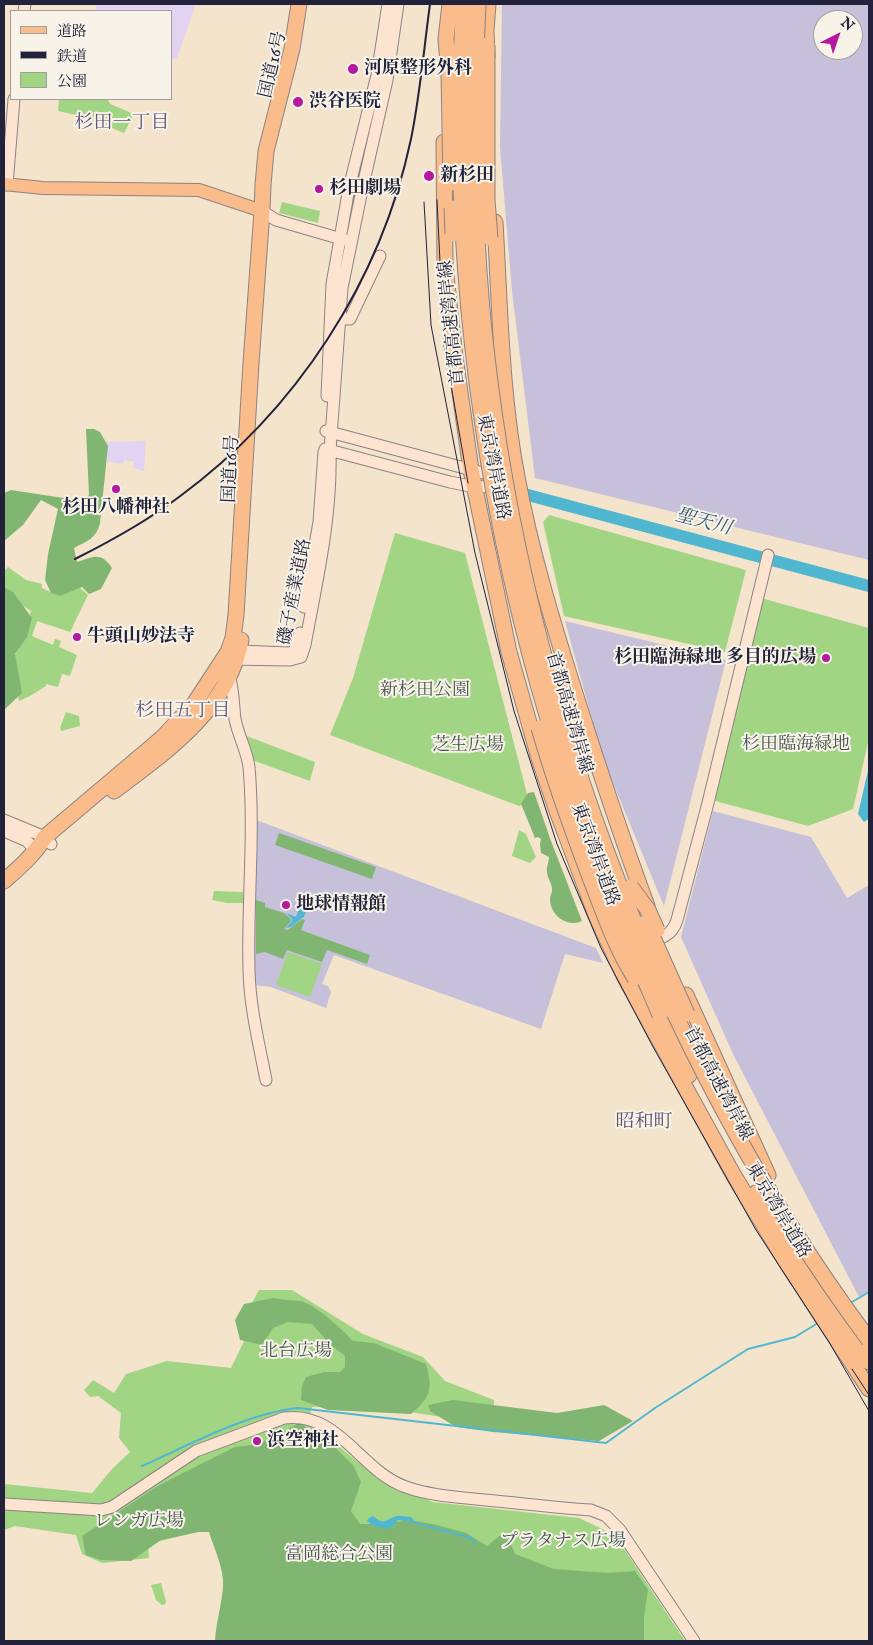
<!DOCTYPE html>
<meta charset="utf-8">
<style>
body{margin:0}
#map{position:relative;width:873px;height:1645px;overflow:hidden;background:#f4e4cc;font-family:"IM FELL English","Noto Serif JP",serif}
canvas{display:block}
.frame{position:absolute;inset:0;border:5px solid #22223b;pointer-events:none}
.legend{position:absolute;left:10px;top:10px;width:162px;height:90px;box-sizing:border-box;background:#f7f3e8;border:1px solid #a29fa3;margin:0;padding:6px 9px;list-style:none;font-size:15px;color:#22223b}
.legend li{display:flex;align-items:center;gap:10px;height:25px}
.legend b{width:25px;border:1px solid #a29fa3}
.north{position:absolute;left:813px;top:10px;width:50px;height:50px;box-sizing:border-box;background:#f7f3e8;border:1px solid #a29fa3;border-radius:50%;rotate:41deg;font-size:14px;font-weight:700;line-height:20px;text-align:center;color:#22223b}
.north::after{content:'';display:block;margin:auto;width:18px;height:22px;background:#b5179e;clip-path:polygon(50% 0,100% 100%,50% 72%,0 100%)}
</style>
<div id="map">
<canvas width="873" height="1645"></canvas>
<div class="frame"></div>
<ul class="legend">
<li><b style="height:6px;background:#fabc8b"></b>道路</li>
<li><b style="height:6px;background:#22223b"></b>鉄道</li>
<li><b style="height:14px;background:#a1d483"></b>公園</li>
</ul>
<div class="north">N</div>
</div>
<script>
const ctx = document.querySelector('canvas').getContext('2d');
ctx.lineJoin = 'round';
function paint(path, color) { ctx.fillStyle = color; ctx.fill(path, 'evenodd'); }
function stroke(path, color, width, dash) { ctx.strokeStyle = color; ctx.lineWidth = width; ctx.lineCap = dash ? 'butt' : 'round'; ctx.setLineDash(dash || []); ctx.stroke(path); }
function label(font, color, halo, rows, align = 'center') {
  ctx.font = font + ' "IM FELL English","Noto Serif JP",serif'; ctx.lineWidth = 4; ctx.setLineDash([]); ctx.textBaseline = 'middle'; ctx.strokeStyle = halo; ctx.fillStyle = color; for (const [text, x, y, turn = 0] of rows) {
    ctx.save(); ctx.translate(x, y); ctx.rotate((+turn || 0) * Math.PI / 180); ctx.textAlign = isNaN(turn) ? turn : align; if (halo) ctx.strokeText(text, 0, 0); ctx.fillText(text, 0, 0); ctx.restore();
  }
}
paint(new Path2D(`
 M95,4h101l-19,54 -5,2 -1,-49h-74z
 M146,441l-2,30 -11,-3 1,-6 -10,-2 -1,4 -19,-3 2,-19z`), '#e3d3f2');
paint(new Path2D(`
 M502,4h367v556l-334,-82 -23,-187 -12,-144zM823,20h30v30h-30z
 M565,621l161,39 -62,246 -61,-147z
 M713,811l98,26 36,61 22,-13v406l-10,6 -126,-243 -52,-117z
 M251,818l345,130 7,15 -38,-9 -24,75 -207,-74 -12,29 6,2 3,6 -5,16 -55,-21 -18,-2z`), '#c6c0da');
paint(new Path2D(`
 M59,99h49l2,5 24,10 -10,19 -39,-16 -27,-6z
 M282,202l38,9 -2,12 -39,-10z
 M549,515l197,55 -21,82 -161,-36 -21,-94z
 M395,533l70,20 64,249 -10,4 -189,-71 23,-57z
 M8,567l18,13 16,4v4l17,8 20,-9 9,8 -18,37 -33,-11 -5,15 21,9 2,-6 6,2 -2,6 18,8 -7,21 -8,-2 -4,13 -12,-3v2l-16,10 -11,5 -7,-39 14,-31 5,-20 -27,-17v-23z
 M761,598l108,30v110l-16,71 -45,17 -96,-26z
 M66,712l13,4 1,10 -19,5 -1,-3z
 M244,735l71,27 -5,19 -58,-21z
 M519,830l7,4 10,23 -6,6 -18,-7z
 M214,891l29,1v11h-16l-15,-3z
 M288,952l34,12 -12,33 -34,-12z
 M259,1290h33l71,44 60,23 22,24 49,19 -1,25 -134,-21 -47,3 -4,16 19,14 56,45 50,20 146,16 36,17 70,106h-387l-88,-112 -62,15 1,14 -47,5 -20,-9 -6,-19 -61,-9 -11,4v-46l88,9 21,-25 17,-16 -11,-14 2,-25 -23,-17 -8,1 -6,-7 9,-10 21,13 12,-19 41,-13 64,7 16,-33 -3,-18z
 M161,1583l5,19 -1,2 -3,1 -6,-5 -5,-15z`), '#a1d483');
paint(new Path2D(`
 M86,429h8l6,3 8,14 -8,77c-4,16 -13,18 -26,25l3,14c16,-5 24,-11 35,6l-11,21 -12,5 -7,-7 -22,9 -9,-3 -6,-13 3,-26 10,-45 -17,-9 -18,25 -19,16v-48l7,-3 72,11 6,-6z
 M4,587l9,5 19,26 -5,19 -12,17 7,39 -18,17z
 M534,792l17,49 31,80c-15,7 -32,-6 -32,-22 0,-2 2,-7 2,-8 1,-6 -5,-13 -5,-19 -1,-4 2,-10 2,-15l-8,-4 -1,-9 1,-5 -3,-2 -3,1 -14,-34 7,-11z
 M279,833l97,34 -4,12 -97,-34z
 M256,900l9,3v4l19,6 8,7 -8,9 4,1 14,-11 3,1 -4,10 69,25 -3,9 -40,-14 -5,12 -35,-12 -4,9 -18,-7 -9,2z
 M273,1298c9,2 18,2 27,3 15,3 43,29 53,40l21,2 52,21c7,25 5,33 -15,50l-83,-4 -27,-10 1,-14 4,-9 18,-5h16l5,-5v-11l-15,-12 -18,-20 -24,-2 -15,6 -11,17 -22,-5 -5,-20 9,-16z
 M453,1400l104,13 47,-8 29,16 -34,20 -106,-9 -37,-5 -26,-16 -2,-6z
 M299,1423l28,17 26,25 8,17 -10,29 9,13h24l26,-4 27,5 29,8 21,13 15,-12 7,6 6,14 39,15 54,4 27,-2 13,19 -4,27v24h-429c1,-19 7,-37 8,-55 1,-18 -9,-37 -14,-54h-11l-37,8 -30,21 -30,-1 -15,-5 -4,-19 76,-50 25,-13 52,-26 24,-3z`), '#80b671');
paint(new Path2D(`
 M869,766v53l-5,3 -6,-8z
 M301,903l7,2 -4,12c-6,3 -11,11 -18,11l7,-8 -7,-7 10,4z
 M373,1516c13,11 13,2 24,0 4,-1 9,1 14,1l5,6 -18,-3 -8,9c-6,0 -10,-3 -17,-3l-6,-5 2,-3z`), '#51b7d0');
stroke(new Path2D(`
 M852,1302l17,-10
 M142,1466c47,-21 106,-53 156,-58l308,35 49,-35 93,-59 47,-12 23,-14
 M416,1523l55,15 4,6`), '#51b7d0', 2);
stroke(new Path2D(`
 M528,495l341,91`), '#51b7d0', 12);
const secondary = new Path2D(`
 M24,11l1,-7
 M7,185l7,-86
 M262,211l14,9 69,20
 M339,319h11l30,-63
 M327,396l5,-112 17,-96 28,-113 11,-71
 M326,431l172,46
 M325,449l125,33 25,5 26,-1
 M304,607l15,-85 5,-70
 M231,655l8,-4 49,2 6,-1 6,-19
 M228,659l62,1 11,-3 4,-12c12,-65 27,-129 25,-195l12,-162 20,-98 25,-110 11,-76
 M229,675c5,17 4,28 6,44 3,16 12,32 14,48 6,68 -2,136 0,204 1,37 10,73 17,109
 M4,820l41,17 6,7
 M4,831l23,10 9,10
 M646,941c15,-2 26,-5 31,-21l31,-117 60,-248
 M4,1504l97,6 11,-3 84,-56 88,-33c55,-7 76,53 122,69 25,9 52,10 79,13 35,3 70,8 106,10l15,6 14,14 74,111`);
const primary = new Path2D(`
 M4,184l39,4 156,2 63,21`);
const highway = new Path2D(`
 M487,57l-1,-27 2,-26
 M444,142l1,124 10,91 16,113 38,182 30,106 18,53 39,104 28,61 110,200 54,89 81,124
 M495,222c5,86 6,175 23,260 13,69 34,138 55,205 23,73 47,146 74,219
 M114,791c52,-39 115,-82 127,-151
 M4,881c16,-14 30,-26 41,-44l117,-99 32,-34 34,-52 5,-14 3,-23 15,-252 11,-152 1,-26 3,-34 26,-102 7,-45
 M686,995l82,180
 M660,1015l29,60
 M756,1193l38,59 75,110`);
stroke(secondary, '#8b8384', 13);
stroke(primary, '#8b8384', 14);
stroke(highway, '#8b8384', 17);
stroke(secondary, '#fde4d1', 11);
stroke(primary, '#fabc8b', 12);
stroke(highway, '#fabc8b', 15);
stroke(new Path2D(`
 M437,200l7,145 24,138
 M424,202l7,123 44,228 39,158 43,133 44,104 51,97 104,185 73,112 40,69
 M852,1369l17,26`), '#22223b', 1);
stroke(new Path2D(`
 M75,559c36,-18 72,-38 104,-62 117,-86 202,-216 232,-358 9,-44 13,-91 19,-135`), '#22223b', 2);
const highwayBridge = new Path2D(`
 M450,4l-4,35 3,35 2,109
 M464,4c-3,48 -5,97 -4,146 4,207 38,414 101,611 28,87 63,170 99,254
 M478,4c-5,102 -5,205 4,306 34,364 169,736 387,1030
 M487,45v155l3,38
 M452,208l1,26
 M539,728c15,52 33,102 52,152 13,33 25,69 44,98
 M631,887l17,23 9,20
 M646,922l41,92`);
stroke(highwayBridge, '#8b8384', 17, []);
stroke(highwayBridge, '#fabc8b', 15);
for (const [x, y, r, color] of [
 [353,69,6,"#b5179e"],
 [298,102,6,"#b5179e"],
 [429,176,6,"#b5179e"],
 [319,189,5,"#b5179e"],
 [116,489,5,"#b5179e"],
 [77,637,5,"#b5179e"],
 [826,658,5,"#b5179e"],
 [286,905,5,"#b5179e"],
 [257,1441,5,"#b5179e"]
]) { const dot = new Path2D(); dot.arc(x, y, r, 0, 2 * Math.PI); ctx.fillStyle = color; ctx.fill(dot); stroke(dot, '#f7f3e8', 2); }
label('18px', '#22223b', '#f7f3e8', [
 ["国道16号",274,65,-77],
 ["首都高速湾岸線",453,323,-96],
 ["東京湾岸道路",492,467,79],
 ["国道16号",232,469,-87],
 ["磯子産業道路",296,592,-79],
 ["首都高速湾岸線",568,713,74],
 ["東京湾岸道路",594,855,70],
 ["首都高速湾岸線",717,1084,62],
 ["東京湾岸道路",777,1211,59]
]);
label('bold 18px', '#22223b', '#f7f3e8', [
 ["河原整形外科",364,69],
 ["渋谷医院",309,102],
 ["新杉田",440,176],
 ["杉田劇場",329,189],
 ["杉田八幡神社",116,508,"center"],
 ["牛頭山妙法寺",87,637],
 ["杉田臨海緑地 多目的広場",816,658,"right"],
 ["地球情報館",296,905],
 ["浜空神社",267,1441]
], 'left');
label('18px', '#485751', '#f7f3e8', [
 ["新杉田公園",425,691],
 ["杉田臨海緑地",796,745],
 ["芝生広場",468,746],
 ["北台広場",296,1352],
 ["レンガ広場",139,1522],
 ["プラタナス広場",563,1542],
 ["富岡総合公園",339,1555]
]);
label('19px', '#605474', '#f7f3e8', [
 ["杉田一丁目",122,124],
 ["杉田五丁目",183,712],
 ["昭和町",644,1123]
]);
label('italic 19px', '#32566f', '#f7f3e8', [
 ["聖天川",703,523,15]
]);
</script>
